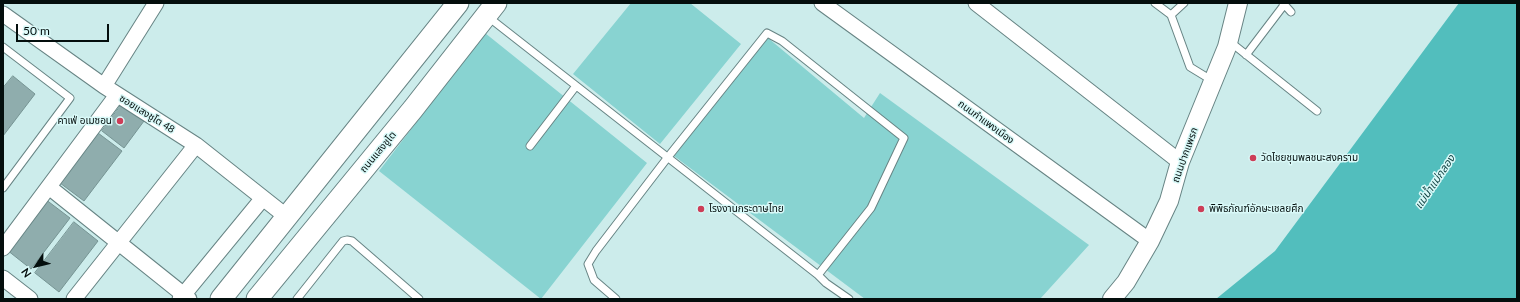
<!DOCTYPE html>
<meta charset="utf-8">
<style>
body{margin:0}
#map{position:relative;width:1520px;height:302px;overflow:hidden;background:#cceceb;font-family:Lato,sans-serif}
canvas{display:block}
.frame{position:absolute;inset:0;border:4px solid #040e0d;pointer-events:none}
.north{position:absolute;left:16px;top:246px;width:40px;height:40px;-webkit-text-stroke:3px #d9f9f8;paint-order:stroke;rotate:235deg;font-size:11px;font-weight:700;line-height:16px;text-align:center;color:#040e0d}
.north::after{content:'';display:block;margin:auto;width:14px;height:18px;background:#040e0d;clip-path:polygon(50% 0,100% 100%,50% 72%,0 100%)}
.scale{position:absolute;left:16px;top:24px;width:93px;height:18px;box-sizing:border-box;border:2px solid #040e0d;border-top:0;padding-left:5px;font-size:12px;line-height:14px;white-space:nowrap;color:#040e0d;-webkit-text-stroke:3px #d9f9f8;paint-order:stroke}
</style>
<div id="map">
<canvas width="1520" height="302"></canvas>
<div class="frame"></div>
<div class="north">N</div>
<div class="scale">50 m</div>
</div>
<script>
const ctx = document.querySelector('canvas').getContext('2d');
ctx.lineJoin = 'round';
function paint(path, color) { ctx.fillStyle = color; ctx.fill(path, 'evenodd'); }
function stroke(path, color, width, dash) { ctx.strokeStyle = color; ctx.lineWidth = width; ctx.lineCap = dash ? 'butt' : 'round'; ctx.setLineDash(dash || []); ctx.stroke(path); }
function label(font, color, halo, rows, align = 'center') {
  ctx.font = font + ' Lato,"Noto Sans Thai",sans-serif'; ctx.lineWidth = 3; ctx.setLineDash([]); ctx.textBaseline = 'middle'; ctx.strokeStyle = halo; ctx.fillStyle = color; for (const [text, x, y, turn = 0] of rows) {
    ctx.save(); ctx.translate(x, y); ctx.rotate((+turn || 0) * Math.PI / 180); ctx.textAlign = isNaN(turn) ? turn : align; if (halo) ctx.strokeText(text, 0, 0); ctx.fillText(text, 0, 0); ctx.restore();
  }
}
paint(new Path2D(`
 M631,3h59l51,41 -81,100 -87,-70z
 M485,33l162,130 -106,136 -162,-128z
 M768,38l96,80 16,-25 209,152 -49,54h-175l-191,-143z`), '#88d3d1');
paint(new Path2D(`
 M1459,3h58v296h-301l59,-48z`), '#52bebd');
const building = new Path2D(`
 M13,76l22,18 -32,42v-48z
 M122,104l22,17 -20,27 -22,-17z
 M98,133l24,18 -38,50 -24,-18z
 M45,199l25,19 -39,51 -24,-19z
 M74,222l24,19 -39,51 -24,-19z`);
paint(building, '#8fadad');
stroke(building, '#769493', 1);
const service = new Path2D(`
 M1155,3l16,12 19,52 23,14
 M1283,3l8,9
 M1171,15l13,-12
 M487,16l331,259 8,8 23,16
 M1229,41l88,70
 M3,47l67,51 -67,90
 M1246,55l38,-50
 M530,146l46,-60
 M297,299l46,-58 4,-1 5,1 67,58
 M616,299l-22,-19 -6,-16 8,-13 72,-94 99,-124 15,8 122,97 -33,70 -53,67`);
const minor = new Path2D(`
 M822,3l328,238
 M976,3l204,159
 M3,14l101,72 92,59 91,72
 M104,86l52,-83
 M49,187l140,112
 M3,248l114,-153
 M3,278l27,21
 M74,299l122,-154
 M180,299l83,-101`);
const tertiary = new Path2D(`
 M1112,299l14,-17 24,-41 19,-40 11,-39 47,-115 11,-44`);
const secondary = new Path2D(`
 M221,299l237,-296
 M257,299l156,-190 83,-106`);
stroke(service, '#678484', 9);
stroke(minor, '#678484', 17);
stroke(tertiary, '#678484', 20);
stroke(secondary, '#678484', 23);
stroke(service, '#fff', 7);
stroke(minor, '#fff', 15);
stroke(tertiary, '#fff', 18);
stroke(secondary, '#fff', 21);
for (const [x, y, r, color] of [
 [120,121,4,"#cd3d57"],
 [1253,158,4,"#cd3d57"],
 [701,209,4,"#cd3d57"],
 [1201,209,4,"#cd3d57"]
]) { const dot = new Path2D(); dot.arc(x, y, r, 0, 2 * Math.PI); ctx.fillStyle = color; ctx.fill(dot); stroke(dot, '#d9f9f8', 1.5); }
label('10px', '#040e0d', '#d9f9f8', [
 ["ซอยแสงชูโต 48",147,114,32],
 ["ถนนกำแพงเมือง",986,122,36],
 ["ถนนแสงชูโต",378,152,-50],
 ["ถนนปากแพรก",1185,155,-70]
]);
label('10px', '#040e0d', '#d9f9f8', [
 ["คาเฟ่ อเมซอน",112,121,"right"],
 ["วัดไชยชุมพลชนะสงคราม",1261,158],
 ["โรงงานกระดาษไทย",709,209],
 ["พิพิธภัณฑ์อักษะเชลยศึก",1209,209]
], 'left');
label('italic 11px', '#104242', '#d9f9f8', [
 ["แม่น้ำแม่กลอง",1435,182,-56]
]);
</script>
